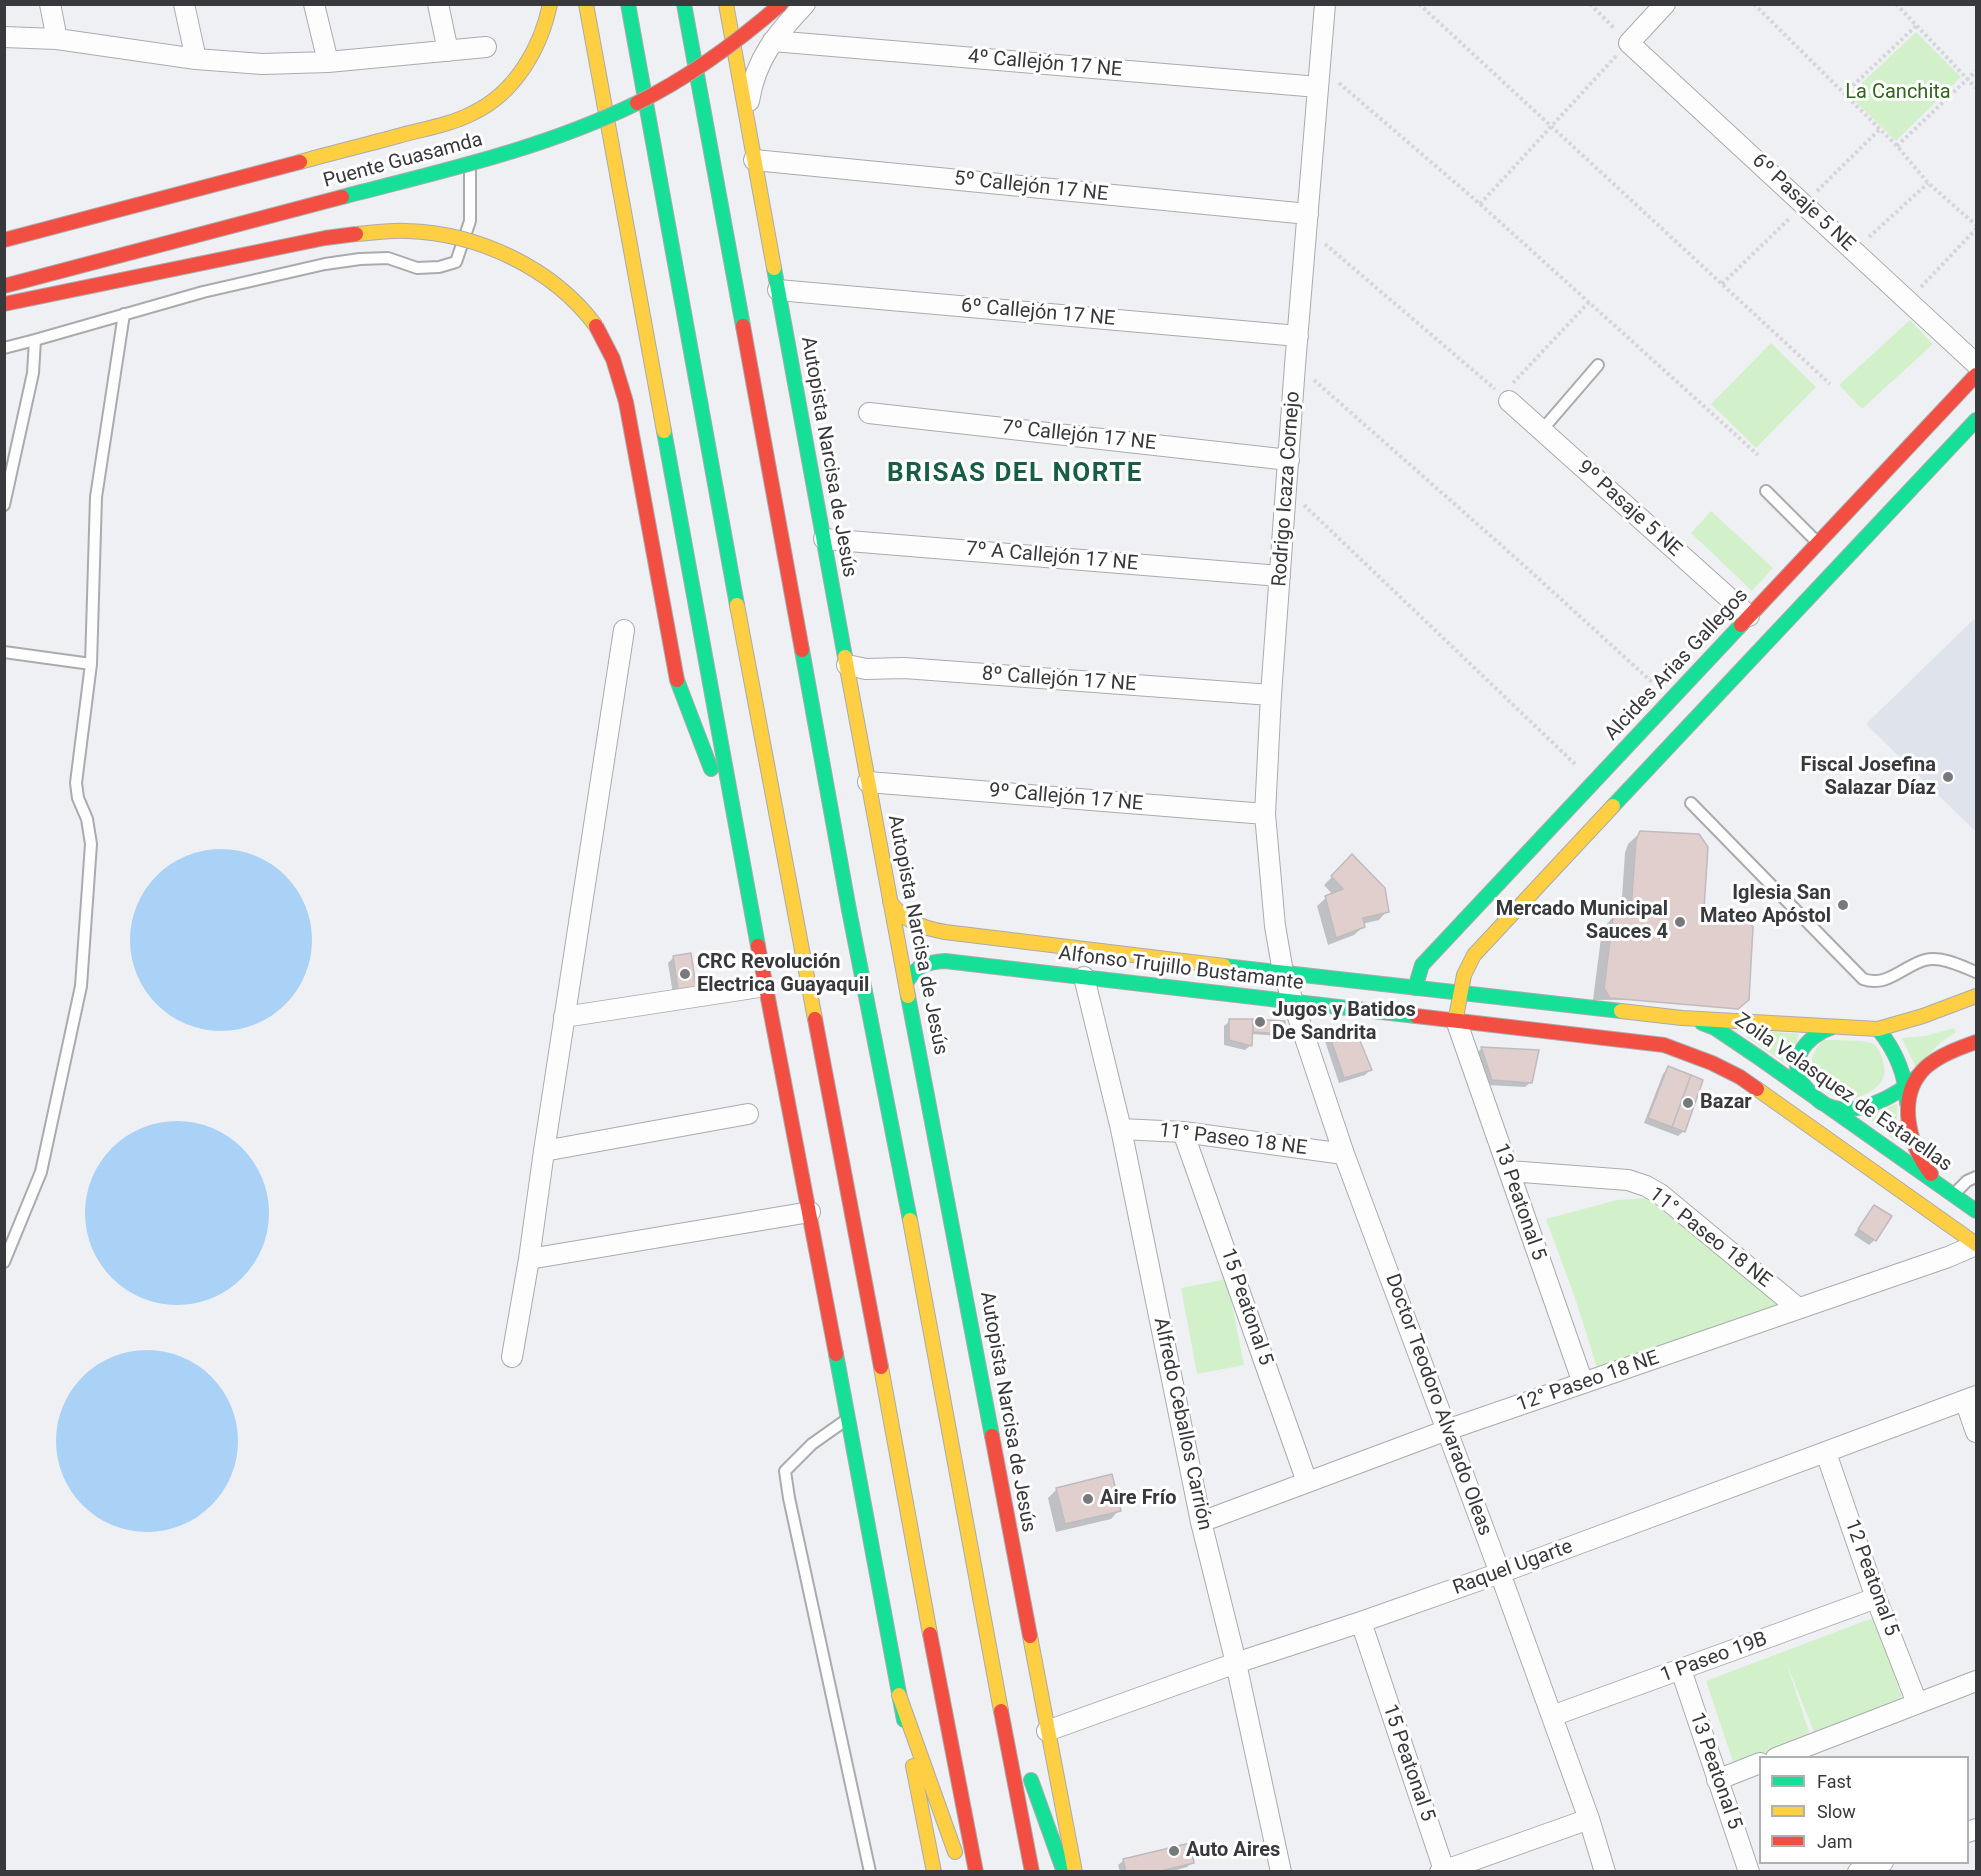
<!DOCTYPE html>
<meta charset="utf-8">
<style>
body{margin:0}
#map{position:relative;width:1981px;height:1876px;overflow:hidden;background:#eff0f4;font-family:Roboto,sans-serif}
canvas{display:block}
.frame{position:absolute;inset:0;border:6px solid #38393c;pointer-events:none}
.legend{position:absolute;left:1759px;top:1756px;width:210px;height:108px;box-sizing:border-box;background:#fff;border:2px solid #afb0b1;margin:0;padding:8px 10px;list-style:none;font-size:18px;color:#38393c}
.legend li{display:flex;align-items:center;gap:12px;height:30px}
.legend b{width:30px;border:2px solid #afb0b1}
</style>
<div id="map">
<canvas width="1981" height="1876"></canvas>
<div class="frame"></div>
<ul class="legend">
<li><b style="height:8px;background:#16e098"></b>Fast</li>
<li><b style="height:8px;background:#ffcf43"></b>Slow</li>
<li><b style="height:8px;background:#f24e42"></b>Jam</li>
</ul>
</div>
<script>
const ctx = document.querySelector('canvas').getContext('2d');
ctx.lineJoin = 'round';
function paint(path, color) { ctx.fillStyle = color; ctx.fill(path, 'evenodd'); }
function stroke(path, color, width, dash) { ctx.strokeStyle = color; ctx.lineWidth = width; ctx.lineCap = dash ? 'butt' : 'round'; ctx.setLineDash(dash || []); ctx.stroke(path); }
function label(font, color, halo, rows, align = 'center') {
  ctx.font = font + ' Roboto,sans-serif'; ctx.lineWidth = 6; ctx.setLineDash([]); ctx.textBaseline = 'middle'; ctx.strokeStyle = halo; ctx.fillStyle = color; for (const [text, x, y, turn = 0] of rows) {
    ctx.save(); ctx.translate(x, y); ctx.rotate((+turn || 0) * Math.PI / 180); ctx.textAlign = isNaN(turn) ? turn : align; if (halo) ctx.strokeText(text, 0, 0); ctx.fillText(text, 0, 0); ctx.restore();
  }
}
paint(new Path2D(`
 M1975,618l1,2v210h-2l-108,-106z`), '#dfe3ec');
paint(new Path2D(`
 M1916,32l45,45 -65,64 -47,-46z
 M1910,320l23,24 -71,65 -23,-24z
 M1771,343l45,44 -60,61 -45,-44z
 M1711,511l62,57 -21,23 -61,-58z
 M1954,1028l2,4 -16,11 -24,25 -14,-30 23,-2z
 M1751,1030l48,4 -10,32 -42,-29z
 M1823,1040c11,0 39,0 48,3 7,3 9,9 11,15 9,25 -8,33 -28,41l-35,-11c-9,-20 -12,-30 4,-48z
 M1897,1104v35l-3,1 -29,-25z
 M1646,1198l139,109 -185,70 -24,-76 -30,-82 71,-19z
 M1227,1279l17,86 -47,9 -16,-86z
 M1875,1617l29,87 -88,33 -30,-75 25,76 -77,27 -28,-84z`), '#d2f1cb');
paint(new Path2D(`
 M130 940a91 91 0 1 1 182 0a91 91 0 1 1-182 0Z
 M85 1213a92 92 0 1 1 184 0a92 92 0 1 1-184 0Z
 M56 1441a91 91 0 1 1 182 0a91 91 0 1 1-182 0Z`), '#aad1f6');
paint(new Path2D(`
 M1640,833l62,78 46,88 -155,1 9,-70 16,-19 3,1 4,-59 3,-9z
 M1352,857l35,54 -8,9 -17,4 1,3 -9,8 -26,10 -11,-39 9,-8 7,-3 -9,-10z
 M674,957l16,41 -16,2 -6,-37z
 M1230,1021h23l30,12 -3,3 -29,-2v11l-6,5 -21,-5v-19z
 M1328,1030l42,40 -5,5 -26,8 -16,-48z
 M1481,1049l56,3 -6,30 -6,5 -38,-2 -11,-31z
 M1668,1068l16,63 -6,5 -34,-13 19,-49z
 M1874,1207l1,33 -6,5 -15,-10z
 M1057,1489l62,21 -8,9 -55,13 -8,-34z
 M1124,1860l69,2 -6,5 -17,5h-50l-2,-7z`), '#0003');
const building = new Path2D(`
 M1640,831l59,3 9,13 -4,62 38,5 11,13 -4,73 -11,9 -128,-11 -6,-10 9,-71 4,-7h14l5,-70z
 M1352,854l33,34 4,24 -26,6 2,9 -29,11 -11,-42 18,-7 -12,-13z
 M691,953l6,40 -18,3 -6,-40z
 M1229,1019h24l-1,27 -23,-6z
 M1253,1019l32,2 -1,13 -31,-2z
 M1327,1028l29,3 16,39 -28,8z
 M1481,1047l58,3 -7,33 -40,-3z
 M1668,1066l23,9 -19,52 -24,-9z
 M1691,1075l12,5 -18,52 -13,-5z
 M1874,1205l18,11 -16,25 -18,-12z
 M1112,1474l9,37 -56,13 -9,-36z
 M1190,1843l4,20 -38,9h-30l-3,-13z`);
paint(building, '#e1cfcd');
stroke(building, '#bebcbe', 1.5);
const lane = new Path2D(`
 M4,348l31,-8
 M1542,430l56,-65
 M1766,491l52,52
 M4,505l29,-132 2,-33 168,-48 122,-28 35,-5 28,-1 29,10 22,-1 17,-5 14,-41v-57
 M4,652l87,12
 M1691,803l172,176c24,9 40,-13 62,-19 17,-4 36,6 51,12
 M1954,1194l13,-13 9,-4
 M4,1262l37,-90 40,-186 10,-142 -4,-25 -9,-21 -2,-15 15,-119 5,-167 28,-183
 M846,1420l-34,24 -27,27 4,27 81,374`);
const street = new Path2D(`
 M50,4l7,35
 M184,4l12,55
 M314,4l14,58
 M438,4l10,47
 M1325,4l-30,361 -24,330 -6,119 10,112 8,46 61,182 156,419 89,246 16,53
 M1665,4l-36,39 347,321
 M4,37l53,2 139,20 66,5 66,-2 158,-15
 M773,41l545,46
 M749,101c7,-43 27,-66 56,-97
 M754,160l554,54
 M778,290l520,46
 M1509,401l240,215
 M869,413l420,47
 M824,539l456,37
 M847,665l19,4 38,-1 367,27
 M868,782l397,32
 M1084,977l37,152 80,393 35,141 45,209
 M564,1017l202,-31
 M1456,1020l127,363
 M1121,1129l62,3 161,22
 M1183,1132l124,350
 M544,1151l204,-37
 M1509,1171l119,9 18,6 14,8 138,114
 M529,1259l281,-47
 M512,1357l17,-98 15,-108 80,-521
 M1965,1400l11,32
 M1826,1453l50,145 41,105
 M1201,1522l246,-92 501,-173 28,-12
 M1361,1622l83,248
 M1681,1670l68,202
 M1552,1716l324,-118
 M1047,1731l189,-68 125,-41 139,-49 476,-177
 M1776,1758l200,-77
 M1717,1780l43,-17
 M1968,1832l8,-3
 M1440,1872l149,-53
 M1858,1872l25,-10`);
const fast = new Path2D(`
 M628,4l109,601
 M684,4l59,322
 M774,268l71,389
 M664,431l94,515
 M802,650l47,260 61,310
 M677,680l34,89
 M1613,806l363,-386
 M1224,966l397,45
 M906,983c10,-17 20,-21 39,-22l471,55
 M1415,988l7,-23 319,-340
 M908,996l84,440
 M1702,1023l13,5 43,29 218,154
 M1833,1027c-28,9 -50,37 -25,63 5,5 9,10 14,13 31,18 75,-7 97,-28
 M1878,1029c18,22 28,45 29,74
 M836,1354l68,366
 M1031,1780l33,92`);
const slow = new Path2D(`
 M586,4l78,427
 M726,4l48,264
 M300,162c32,-9 65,-17 98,-26 25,-7 52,-11 75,-23 42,-20 68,-65 77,-109
 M737,605l78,414
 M845,657l63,339
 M890,902c14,19 32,26 55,30l279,34
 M1621,1011l61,7 196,11 45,-13 53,-20
 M1457,1012l7,-37 10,-20 139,-149
 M1757,1089l219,155
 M910,1220l91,491
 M881,1367l49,267
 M1030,1636l45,236
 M899,1695l56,157
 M913,1766l21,106`);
const jam = new Path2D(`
 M4,240l296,-78
 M743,326l59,324
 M1741,625l235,-250
 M758,946l78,408
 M1416,1016l248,29 48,18 28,14 17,12
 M815,1019l66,348
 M1931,1174c-22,-29 -36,-78 -5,-107 14,-12 33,-19 50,-25
 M992,1436l38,200
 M930,1634l46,238
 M1001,1711l31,161`);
stroke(lane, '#aaabae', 14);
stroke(street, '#aaabae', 22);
stroke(fast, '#aaabae', 16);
stroke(slow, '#aaabae', 16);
stroke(jam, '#aaabae', 16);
stroke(new Path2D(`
 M1419,4l411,380
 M1590,4l25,25
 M1754,4l143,142 31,37 48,42
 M1896,4l80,84
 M1339,83l141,121 278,251
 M1844,94l72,-68
 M1897,146l79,-75
 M1817,191l62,-61
 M1480,204l136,-148
 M1869,237l59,-54
 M1325,244l170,145
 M1722,284l69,-67
 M1921,287l55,-58
 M1314,380l204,180 135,123
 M1513,383l76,-81
 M1304,505l272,260`), '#d6d6d8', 4, [3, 3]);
stroke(lane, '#fdfdfd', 10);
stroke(street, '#fdfdfd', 20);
stroke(fast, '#16e098', 14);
stroke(slow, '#ffcf43', 14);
stroke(jam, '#f24e42', 14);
const fastBridge = new Path2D(`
 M342,197c100,-26 201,-48 295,-94`);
const slowBridge = new Path2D(`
 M356,234c17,-1 34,-4 51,-3 71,2 146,37 189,95`);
const jamBridge = new Path2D(`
 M637,103c53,-26 99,-60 144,-99
 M4,286l338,-89
 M4,304l321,-66 31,-4
 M596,326l17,33 13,43 51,278`);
stroke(fastBridge, '#aaabae', 16, []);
stroke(slowBridge, '#aaabae', 16, []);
stroke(jamBridge, '#aaabae', 16, []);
stroke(fastBridge, '#16e098', 14);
stroke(slowBridge, '#ffcf43', 14);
stroke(jamBridge, '#f24e42', 14);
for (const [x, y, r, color] of [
 [1948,777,6,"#78797c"],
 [1843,905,6,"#78797c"],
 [1680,922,6,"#78797c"],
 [685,974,6,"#78797c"],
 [1260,1022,6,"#78797c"],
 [1688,1103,6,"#78797c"],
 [1088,1499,6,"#78797c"],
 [1174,1851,6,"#78797c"]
]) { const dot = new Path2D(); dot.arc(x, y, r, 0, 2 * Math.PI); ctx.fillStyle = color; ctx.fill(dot); stroke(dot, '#fff', 2); }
label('20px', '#38393c', '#fff', [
 ["4º Callejón 17 NE",1045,64,5],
 ["Puente Guasamda",403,161,-15],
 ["5º Callejón 17 NE",1031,187,6],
 ["6º Pasaje 5 NE",1803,203,43],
 ["6º Callejón 17 NE",1038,313,5],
 ["7º Callejón 17 NE",1079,436,6],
 ["Autopista Narcisa de Jesús",828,457,80],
 ["Rodrigo Icaza Cornejo",1287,489,-86],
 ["9º Pasaje 5 NE",1629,509,42],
 ["7º A Callejón 17 NE",1052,557,5],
 ["Alcides Arias Gallegos",1677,665,-47],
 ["8º Callejón 17 NE",1059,680,4],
 ["9º Callejón 17 NE",1066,798,5],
 ["Autopista Narcisa de Jesús",917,935,79],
 ["Alfonso Trujillo Bustamante",1181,969,7],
 ["Zoila Velasquez de Estarellas",1843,1093,35],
 ["11° Paseo 18 NE",1233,1140,7],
 ["13 Peatonal 5",1519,1202,71],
 ["11° Paseo 18 NE",1710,1238,38],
 ["15 Peatonal 5",1246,1307,71],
 ["12° Paseo 18 NE",1588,1382,-19],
 ["Doctor Teodoro Alvarado Oleas",1438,1405,70],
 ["Autopista Narcisa de Jesús",1007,1412,80],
 ["Alfredo Ceballos Carrión",1182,1424,78],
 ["Raquel Ugarte",1513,1568,-20],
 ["12 Peatonal 5",1871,1578,70],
 ["1 Paseo 19B",1714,1658,-20],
 ["15 Peatonal 5",1408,1763,71],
 ["13 Peatonal 5",1715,1771,71]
]);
label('20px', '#31651d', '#fff', [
 ["La Canchita",1898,93]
]);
label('bold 20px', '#38393c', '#fff', [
 ["Fiscal Josefina",1936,766,"right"],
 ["Salazar Díaz",1936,789,"right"],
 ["Iglesia San",1831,894,"right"],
 ["Mateo Apóstol",1831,917,"right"],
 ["Mercado Municipal",1668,910,"right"],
 ["Sauces 4",1668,933,"right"],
 ["CRC Revolución",697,963],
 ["Electrica Guayaquil",697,986],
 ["Jugos y Batidos",1272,1011],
 ["De Sandrita",1272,1034],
 ["Bazar",1700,1103],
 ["Aire Frío",1100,1499],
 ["Auto Aires",1186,1851]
], 'left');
ctx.letterSpacing = '1.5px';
label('bold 26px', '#185e45', '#fff', [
 ["BRISAS DEL NORTE",1015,474]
]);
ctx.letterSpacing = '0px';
</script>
